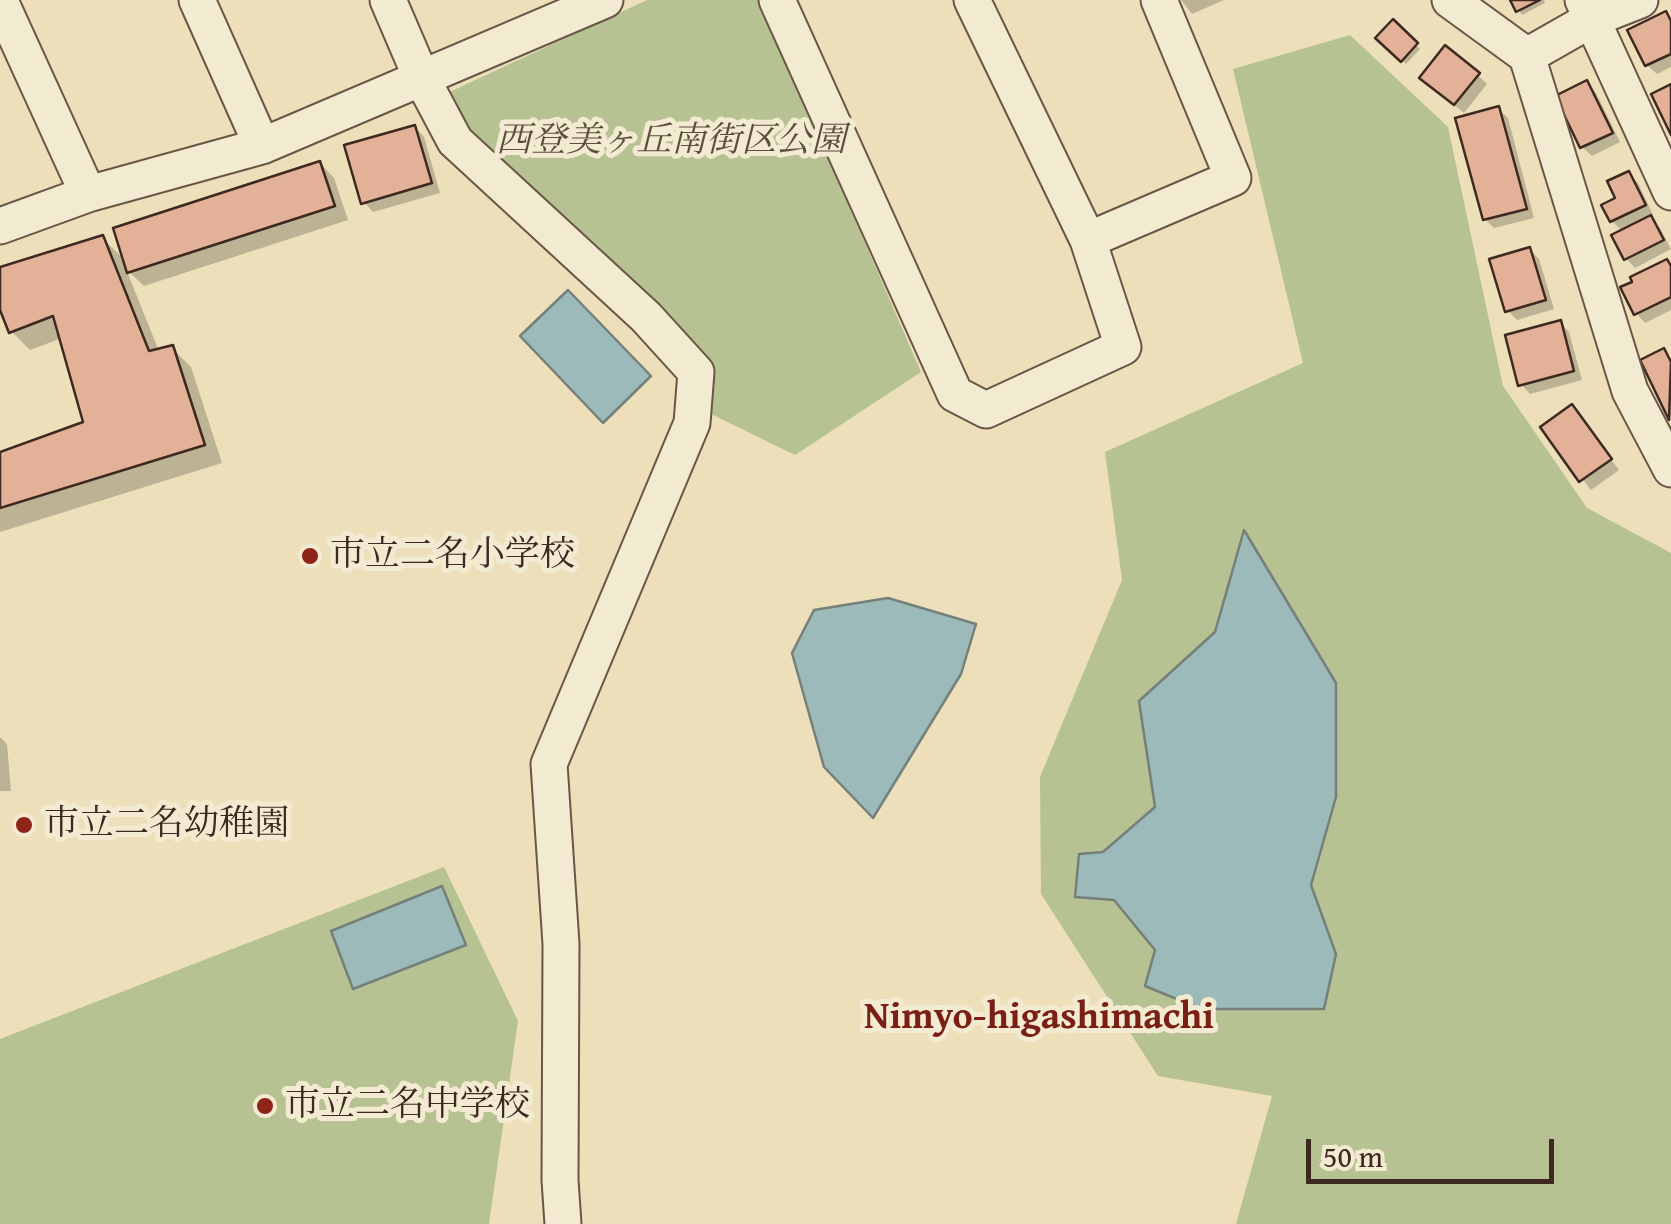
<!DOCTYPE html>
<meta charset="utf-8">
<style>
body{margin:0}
#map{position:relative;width:1671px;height:1224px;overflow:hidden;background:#ecdfb9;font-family:"Gentium Book Plus",serif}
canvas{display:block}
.scale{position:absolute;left:1306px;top:1139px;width:248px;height:45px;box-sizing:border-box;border:5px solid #3d291f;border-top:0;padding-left:12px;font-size:30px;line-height:35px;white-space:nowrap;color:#3d291f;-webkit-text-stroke:8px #f3ead2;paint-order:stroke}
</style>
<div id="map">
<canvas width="1671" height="1224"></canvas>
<div class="scale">50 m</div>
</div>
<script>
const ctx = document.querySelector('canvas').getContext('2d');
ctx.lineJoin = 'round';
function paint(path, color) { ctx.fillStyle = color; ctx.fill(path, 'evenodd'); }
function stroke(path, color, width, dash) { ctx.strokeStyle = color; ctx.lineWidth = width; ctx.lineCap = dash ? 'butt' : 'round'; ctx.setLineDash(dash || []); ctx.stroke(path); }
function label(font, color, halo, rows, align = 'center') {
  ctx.font = font + ' "Gentium Book Plus","Noto Serif JP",serif'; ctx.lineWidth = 10; ctx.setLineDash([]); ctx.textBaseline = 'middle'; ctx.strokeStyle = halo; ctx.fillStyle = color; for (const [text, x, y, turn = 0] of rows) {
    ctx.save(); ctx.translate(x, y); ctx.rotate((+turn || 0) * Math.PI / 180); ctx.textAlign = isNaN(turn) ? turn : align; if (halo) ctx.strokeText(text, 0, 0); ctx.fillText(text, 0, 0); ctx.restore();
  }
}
paint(new Path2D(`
 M647,0h113l161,372 -126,83 -86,-42 -244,-274 -24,-43z
 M1350,35l98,92 55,259 84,122 84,45v671h-435l36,-128 -114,-20 -117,-182 -1,-117 82,-197 -17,-128 198,-89 -70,-294z
 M444,867l74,154 -29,203h-489v-185z`), '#b6c291');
const water = new Path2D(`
 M568,290l83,86 -48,47 -83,-87z
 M1244,530l92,153v114l-25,88 25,69 -12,55h-123l-56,-23 10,-36 -41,-50 -39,-3 4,-43 24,-2 52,-45 -16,-106 76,-69z
 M888,598l88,26 -15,50 -88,144 -49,-51 -32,-114 22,-43z
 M442,886l24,59 -113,44 -22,-58z`);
paint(water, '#9cbab9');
stroke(water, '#76807b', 2.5);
paint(new Path2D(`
 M1181,0h43l-32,14z
 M1513,0h31l1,3 -23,12z
 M1666,14l5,6v47l-14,7 -10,-9z
 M1393,23l27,26 -14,15 -27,-26z
 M1478,75l9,9 -23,29 -32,-26z
 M1587,83l9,10 24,49 -28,14 -10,-9z
 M1498,109l10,9 26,100 -40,10 -9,-9z
 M415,127l9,10 16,56 -67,19 -9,-10z
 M320,163l14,15 14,42 -204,66 -18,-17 33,82 13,-3 19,19 31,96 -222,69v-77l86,-31 -24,-86 -32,12 -19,-19 -11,-28v-33l102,-32 24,23z
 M1629,174l9,9 15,32 -4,2 11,11 11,21 -36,19 -9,-10 -3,-26 -11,-11z
 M1530,250l9,9 15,50 -37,11 -10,-10z
 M1667,262l4,4v44l-26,13 -9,-10z
 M1560,323l9,9 13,48 -52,14 -9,-10z
 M1663,351l8,8v59l-28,-57z
 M1572,407l47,63 -28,20 -48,-63z
 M0,737l7,7 4,47h-11z`), '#0003');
const building = new Path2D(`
 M1510,0h30l-24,12z
 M1666,11l5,10v33l-26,12 -18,-36z
 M1393,19l25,24 -17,19 -26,-24z
 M1445,45l35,28 -26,32 -35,-27z
 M1587,80l26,53 -33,15 -25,-52z
 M1671,84v51l-20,-41z
 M1499,106l28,103 -44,11 -28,-102z
 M415,125l17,58 -71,21 -17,-59z
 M320,161l15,45 -208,67 -14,-45z
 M1629,171l17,34 -36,17 -9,-17 14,-7 -8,-17z
 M1651,215l13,25 -40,20 -13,-25z
 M103,235l46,116 24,-6 32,100 -205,63v-56l83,-30 -30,-106 -44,17 -9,-23v-43z
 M1530,247l16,53 -41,12 -16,-53z
 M1667,259l4,7v31l-37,18 -14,-28 12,-5 -2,-5z
 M1561,320l13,51 -56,15 -13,-51z
 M1664,348l7,14 -2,58 -29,-60z
 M1572,404l40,55 -33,23 -39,-55z`);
paint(building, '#e3b197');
stroke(building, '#3d291f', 2.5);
const minor = new Path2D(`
 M197,0l65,146
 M388,0l33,77 34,64 191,176 50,55 -4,51 -143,341 12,180 -1,236 3,44
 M777,0l178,394 31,16 137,-63 -35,-107 -116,-240
 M1450,0l77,56 103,335 41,78
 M1583,0l88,192
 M0,1l88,193
 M1527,56l65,-37 48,-19
 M0,226l88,-32 174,-48 343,-146
 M1088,240l145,-62 -74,-178`);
stroke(minor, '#695646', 39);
stroke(minor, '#f3ead2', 35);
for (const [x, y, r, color] of [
 [310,556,10,"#8f2418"],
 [24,825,10,"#8f2418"],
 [265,1106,10,"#8f2418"]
]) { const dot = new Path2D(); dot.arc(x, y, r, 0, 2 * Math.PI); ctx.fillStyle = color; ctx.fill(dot); stroke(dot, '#f3ead2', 4); }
label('italic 35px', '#5b4f3c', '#f3ead2', [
 ["西登美ヶ丘南街区公園",671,142]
]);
label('35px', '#3d291f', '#f3ead2', [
 ["市立二名小学校",330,556],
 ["市立二名幼稚園",44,825],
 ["市立二名中学校",285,1106]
], 'left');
label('bold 38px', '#7a1f14', '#f3ead2', [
 ["Nimyo-higashimachi",1039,1018]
]);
</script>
